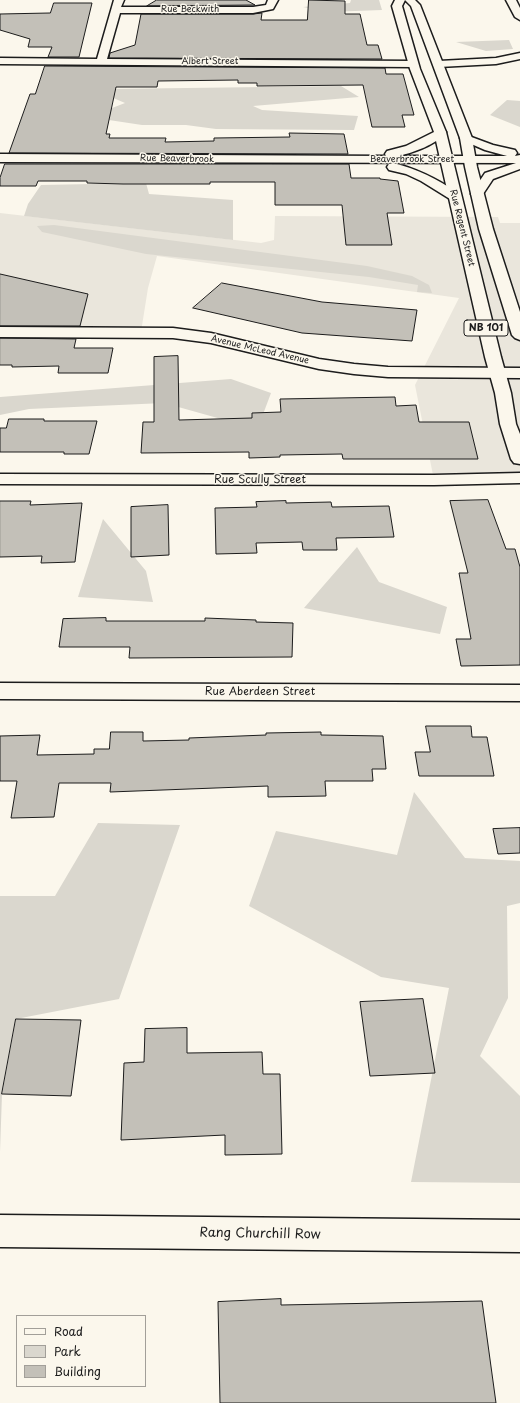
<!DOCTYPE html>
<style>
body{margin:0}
#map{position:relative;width:520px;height:1403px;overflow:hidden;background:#fbf7ec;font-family:"Playpen Sans",sans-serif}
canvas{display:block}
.legend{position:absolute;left:16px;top:1315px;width:130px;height:72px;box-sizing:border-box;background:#fbf7ec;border:1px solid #a29f99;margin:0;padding:5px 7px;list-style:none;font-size:12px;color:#1c1c1c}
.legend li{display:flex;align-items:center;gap:8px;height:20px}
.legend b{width:20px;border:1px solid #a29f99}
</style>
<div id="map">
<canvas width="520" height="1403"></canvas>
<ul class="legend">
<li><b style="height:5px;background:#fbf7ec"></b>Road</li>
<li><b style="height:11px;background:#dad7ce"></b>Park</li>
<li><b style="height:11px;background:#c3c0b8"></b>Building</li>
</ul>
</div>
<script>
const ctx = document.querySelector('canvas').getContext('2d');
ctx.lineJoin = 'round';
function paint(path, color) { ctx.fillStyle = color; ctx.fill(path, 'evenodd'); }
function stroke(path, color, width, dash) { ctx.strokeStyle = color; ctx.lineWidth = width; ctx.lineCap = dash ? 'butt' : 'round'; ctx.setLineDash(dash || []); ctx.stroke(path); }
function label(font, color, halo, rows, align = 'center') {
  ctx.font = font + ' "Playpen Sans",sans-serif'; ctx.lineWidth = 3; ctx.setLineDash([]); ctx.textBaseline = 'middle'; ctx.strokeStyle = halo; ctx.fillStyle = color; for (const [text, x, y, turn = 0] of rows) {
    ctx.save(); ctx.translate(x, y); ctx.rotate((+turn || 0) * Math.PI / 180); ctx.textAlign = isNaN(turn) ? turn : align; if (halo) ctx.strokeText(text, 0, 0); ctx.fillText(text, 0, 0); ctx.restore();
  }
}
paint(new Path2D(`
 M0,213l261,30 13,-3 1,-24 223,1 2,6h20v255l-86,2 -19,-95 44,-87 -302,-42 -9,32 -7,44h-141z`), '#eae6dc');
paint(new Path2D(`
 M351,0h28l3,10 -54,2 -25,-5 47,-4z
 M509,40l4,9 -27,2 -30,-9z
 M83,85l26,4 232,-3 18,11 -106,9 9,4 96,6 -4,14 -138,-1 -30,-4h-44l-53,-8 36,-14z
 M507,100l13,1v26l-30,-12z
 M146,183l3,11 84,6v40l-209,-24 4,-12 13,-19z
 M54,225l313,41 45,10 17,9 3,8 -15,-1 1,-7 -49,-8 -223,-23 -104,-22 -5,-6z
 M231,379l40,14 -9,24 -23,7 -75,-21 -135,6 -29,6v-18z
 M103,519l43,52 7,31 -75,-5z
 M357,547l22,35 68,25 -7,27 -136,-26z
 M414,792l51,66 55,3v42l-13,3 1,92 -28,58 40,40v87l-109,-1 38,-194 -68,-11 -132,-71 27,-75 121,24z
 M98,823l82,2 -61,174 -103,20 -14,75 -2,58v-256h55z`), '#dad7ce');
const building = new Path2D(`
 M157,0h89l9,5 -108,1z
 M309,0l36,1v13h15l7,31h11l4,14 -273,-1 1,-5 25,-8 6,-31h112l9,-1 -1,7h46z
 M54,3h38l-13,54h-31l4,-10h-24l2,-8 -30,-9v-16l50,-1z
 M45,66l340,2 1,6h17l11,41h-12l3,12h-33l-9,-42 -106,1v-3h-19v-3l-80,1 -1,6h-41l-10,47h4l-1,4h57l-1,4 49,-1v-3l76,-1 -1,-4 55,1 4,20 -339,-1 21,-59h5z
 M5,164h344l2,14h29v1l18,2 6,32h-17l5,32h-46l-4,-40h-67v-23h-65v2h-87l-36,-1v-2h-49l-2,5h-36v-8z
 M0,274l88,20 -8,32h-80z
 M222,283l100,19 95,8 -5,31 -110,-8 -109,-25z
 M0,338l76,1 -2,9h39l-5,25h-50l1,-7 -47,1v-2h-12z
 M178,356l1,64 73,-2v-5l29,-1 -1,-13 115,-2 1,9 20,-1 3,17h50l9,37h-135l-1,-5 -62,1v2l-31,1v-6l-108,1 2,-31h11v-65z
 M9,419h35v2h53l-8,33h-25v-2h-64v-24h6z
 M488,500l18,49h9l5,18v98l-59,1 -5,-27h15l-12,-66h9l-18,-72z
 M0,501h31l-1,4 52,-2 -7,59 -34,1 1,-7 -42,1z
 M286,501v2l45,-1 1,5 57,-1 5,31 -58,1 1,12h-34l-1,-8 -46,1 1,10 -41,1 -1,-46 42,-1 -1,-5z
 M168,505l1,50 -38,2v-50z
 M106,618v3h99v-3l51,2v2l37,1 -1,34 -163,1 1,-11h-71l4,-28z
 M426,726h45l1,11h15l7,39h-75l-4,-24h15z
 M111,732h32v9l46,-1v-2l77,-3v-2l55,-1v3l62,1 3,33h-14l1,12h-48l1,15 -58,1v-11l-158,6 1,-9h-52l-5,34 -43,1 6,-37h-17v-45l40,-1 -3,20 57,-1v-5h15z
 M520,828v25l-22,1 -5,-25z
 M423,999l12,74 -65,3 -10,-74z
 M16,1019l65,1 -10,76 -69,-2z
 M187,1028v25l75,-1 1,22h17l2,80 -57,1v-20l-104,5 3,-77 20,-1 1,-33z
 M281,1299v6l201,-4 14,102h-276l-2,-101z`);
paint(building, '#c3c0b8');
stroke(building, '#1c1c1c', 1);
const minor = new Path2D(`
 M114,0h10l-3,7h132l13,-2 2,-5h10l-5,9 -20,4h-133l-13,46 306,2 5,3 -5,3 -413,-3v-6l97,1z
 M506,0h10l4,8v12l-5,-3z
 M520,53v6l-24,5 -57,3 -5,-3 5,-3 57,-3z
 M0,327l173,1 38,5 108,26 35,5 34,3 132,1v10l-132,-1 -34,-3 -35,-5 -108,-26 -38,-5 -173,-1z
 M520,473v10l-86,2 -434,-1v-10l434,1z
 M0,683l520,2v16l-520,-2z
 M0,1215l520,5v32l-520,-5z`);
const tertiary = new Path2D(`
 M440,129l4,1 2,2c-10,13 -32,20 -47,24h108l-22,-6 -23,-10 -2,-2 2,-2 4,-1 27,10 22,5 2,3 -2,3 5,-1v8h-2h2v6l-27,10 -12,18h-8l-2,-3 14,-21 31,-10 -516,-1v-8l386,2 -1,-2 2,-3 19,-5z
 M393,163c25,6 44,16 65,30l2,3 -2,3h-8l-29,-18 -15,-7 -17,-4 -2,-3 2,-3z`);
const primary = new Path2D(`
 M395,0h20l5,5 52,133 5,29 16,62 27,83v28l-5,-2 -3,-3 -33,-106 -14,-62 -5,-29 -49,-132 -6,-6 -3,6 18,63 26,63 55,225 10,36 5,31 4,10v30l-6,-1 -3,-4 -11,-35 -5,-31 -10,-36 -51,-225 -24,-63 -18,-63z`);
stroke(minor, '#1c1c1c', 3);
stroke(tertiary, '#1c1c1c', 3);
stroke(primary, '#1c1c1c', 3);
paint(minor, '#fbf7ec');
paint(tertiary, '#fbf7ec');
paint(primary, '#fbf7ec');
label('9px', '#1c1c1c', '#fbf7ec', [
 ["Rue Beckwith",190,10],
 ["Albert Street",210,62],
 ["Rue Beaverbrook",177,159,1],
 ["Beaverbrook Street",412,160],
 ["Rue Regent Street",462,228,76],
 ["Avenue McLeod Avenue",260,350,13]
]);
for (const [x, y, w] of [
 [486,328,44]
]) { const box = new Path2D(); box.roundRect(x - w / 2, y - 8, w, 16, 3); ctx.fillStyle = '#fbf7ec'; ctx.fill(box); stroke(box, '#1c1c1c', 1); }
label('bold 10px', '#1c1c1c', null, [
 ["NB 101",486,328]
]);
label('11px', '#1c1c1c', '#fbf7ec', [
 ["Rue Scully Street",260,480],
 ["Rue Aberdeen Street",260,692]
]);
label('13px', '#1c1c1c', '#fbf7ec', [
 ["Rang Churchill Row",260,1234,1]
]);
</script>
